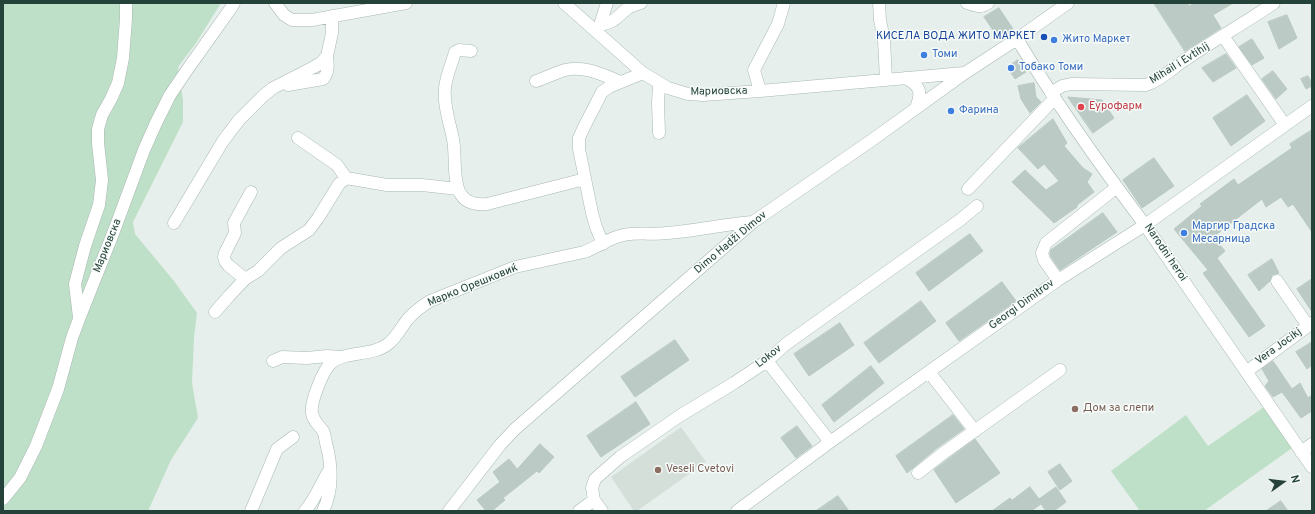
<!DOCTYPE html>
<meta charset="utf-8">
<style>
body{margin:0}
#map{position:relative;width:1315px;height:514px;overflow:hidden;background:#e6efeb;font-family:Overpass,sans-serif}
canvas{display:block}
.frame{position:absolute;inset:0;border:4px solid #24423a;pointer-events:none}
.north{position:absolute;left:1263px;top:462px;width:40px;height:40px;-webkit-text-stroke:3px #f7fbf9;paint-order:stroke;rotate:76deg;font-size:11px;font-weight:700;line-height:16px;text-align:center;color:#24423a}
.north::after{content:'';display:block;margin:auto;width:14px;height:18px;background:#24423a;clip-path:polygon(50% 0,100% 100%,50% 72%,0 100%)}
</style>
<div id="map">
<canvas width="1315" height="514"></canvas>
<div class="frame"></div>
<div class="north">N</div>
</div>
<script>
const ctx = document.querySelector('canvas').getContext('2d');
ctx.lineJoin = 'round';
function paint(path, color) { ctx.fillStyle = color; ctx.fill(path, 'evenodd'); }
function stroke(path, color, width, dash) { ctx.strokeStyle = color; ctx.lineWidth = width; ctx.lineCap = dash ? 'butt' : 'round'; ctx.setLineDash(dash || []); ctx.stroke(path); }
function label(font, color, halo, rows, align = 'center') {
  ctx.font = font + ' Overpass,sans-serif'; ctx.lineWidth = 3; ctx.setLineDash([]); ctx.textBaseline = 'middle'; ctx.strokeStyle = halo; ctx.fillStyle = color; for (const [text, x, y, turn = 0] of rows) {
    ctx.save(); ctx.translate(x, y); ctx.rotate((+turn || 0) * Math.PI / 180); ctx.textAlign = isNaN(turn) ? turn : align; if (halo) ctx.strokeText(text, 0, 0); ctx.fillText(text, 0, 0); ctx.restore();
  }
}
paint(new Path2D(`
 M681,427l25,35 -69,49h-3l-23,-34z`), '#d4dfda');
paint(new Path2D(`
 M3,3h218l-25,40 -18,24 5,33v22l-50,100 2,12 39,47 23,32 -3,24 -2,46 6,35 -27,42 -23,51h-145z
 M1264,407l28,41 -88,63h-64l-29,-40 75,-56 22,31z`), '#bfe0c8');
const building = new Path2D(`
 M1154,3h33l2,3 6,-3h38l-20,12 8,13 -36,23z
 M999,8l14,21 -14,10 -15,-22z
 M1287,15l10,23 -18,11 -11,-27z
 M1252,39l12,19 -12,7 -13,-18z
 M1226,54l10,14 -23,14 -11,-14z
 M1018,60l8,12 -11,7 -8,-12z
 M1273,71l14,18 -11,10 -14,-20z
 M1308,76l4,7v3l-6,3 -5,-10z
 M1034,83l2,14 5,5 -11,11 -9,-14 -3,-13z
 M1247,95l18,26 -34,25 -18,-28z
 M1068,97l34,3 12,18 -21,15z
 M1053,119l14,24 -3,3 19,22 9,6 -5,8 7,10 -17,13v2l-23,16 -42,-41 13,-12 21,20 13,-9 -15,-17 -6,5 -20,-21z
 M1312,130v102l-19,-28 -5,3 -7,-10 -15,10 -4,-8 -49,38 12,14 -8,7 48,68 -16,11 -46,-64 5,-3 -34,-41 28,-23 -2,-2 34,-25 4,6 54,-37 -2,-4z
 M1154,158l20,28 -32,22 -19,-28z
 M1103,213l14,19 -57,38 -9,-13 -1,-4 1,-3z
 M970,234l13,17 -54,40 -13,-18z
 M1272,259l7,14 -7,2 -2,6 -11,10 -11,-16z
 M1312,279v33l-15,-23z
 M1002,282l14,19 -57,40 -13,-18z
 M921,301l15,20 -57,42 -15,-20z
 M840,323l14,22 -45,31 -15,-22z
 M675,340l14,20 -54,37 -14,-20z
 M1312,342v23l-5,4 -11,-17z
 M1273,361l19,28 8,-6 8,15 4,-3v16l-11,7 -19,-26 -9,5 -8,-11 4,-5 -7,-12z
 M871,366l13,17 -50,39 -12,-17z
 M636,402l14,22 -49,33 -14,-21z
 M953,415l11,14 -27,19 -30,25 -11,-17z
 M797,426l15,20 -16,12 -15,-20z
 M975,439l25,34 -44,30 -22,-33z
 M540,444l14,13 -15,16 -2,-2 -34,27 2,2 -13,11h-6l-9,-11 23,-18 -7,-10 16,-13 8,10z
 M1060,464l12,17 -12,9 -12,-18z
 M1030,487l9,12 17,-12 10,15 -12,9h-8l-5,-7 -10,7h-39l18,-13 2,2z
 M838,496l11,15h-33z
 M1281,501l7,10h-22z`);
paint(building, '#bbcac4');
stroke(building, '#b8c9c2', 1);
const minor = new Path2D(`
 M275,3l9,12 8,5h20l94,-17
 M564,3l79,70 25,15 20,6 15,1 57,-4 204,-18
 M879,3l1,17 4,20 2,40
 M967,3c8,3 14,5 21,0
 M600,25c14,-2 18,-9 28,-17 4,-2 9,-4 13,-5
 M597,31l3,-6 7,-22
 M1223,36l62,89
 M1017,39c39,64 83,126 128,186l167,242
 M471,51l-12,-1 -4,2c-3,12 -9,24 -10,36 -2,16 5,36 8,51 5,26 -7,69 34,65l98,-25
 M905,78c16,8 17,14 11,30
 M536,81c9,-3 19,-8 29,-11 19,-5 38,5 56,12
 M659,84l-1,19 1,30
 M288,85l35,-6c6,-7 5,-14 4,-23
 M760,91l-6,-21 24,-46 6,-21
 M1051,93l11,-7 9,-2 75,1c16,-5 26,-17 39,-25 29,-20 60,-37 89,-57
 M298,138l39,27 9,13 41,7h35l36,4
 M968,189l87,-91
 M174,223l49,-82 16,-21 24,-24 10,-8 41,-21 7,-4 6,-7 5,-23v-17
 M603,244l-7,-17 -4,-14 -13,-64v-11l5,-11 18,-35 7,-5 34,-14
 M245,279l-17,-14 -3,-4 -1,-4 1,-4 10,-20 -1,-10 17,-31
 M1058,280l-14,-20 -2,-7 4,-10 71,-56
 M1277,281l31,45
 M215,312l15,-17 15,-16 13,-8 23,-23 28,-18 9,-12 21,-34 7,-6
 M79,317l-4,-33 10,-38 14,-41 3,-25 -4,-37v-14l4,-14 9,-16 7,-16 5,-25 3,-39v-16
 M273,361l9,-4 25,1 20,-2 13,1
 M767,361l63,81
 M929,372l46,59
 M1246,372l66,-49
 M1301,452l11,-8
 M918,473l24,-19 118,-84
 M3,499l17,-21 16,-32 22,-57 14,-51 7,-19 35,-88 30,-81 12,-27 14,-28 17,-25 44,-62 3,-5
 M594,500l-2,-12 3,-9 25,-22 61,-42 53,-32 33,-22 19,-17 174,-124 17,-14
 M594,500l8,11
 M251,511l26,-62 16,-12
 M305,511c11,-13 16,-28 25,-42
 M323,511c10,-21 9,-46 3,-68 -1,-4 -1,-9 -3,-12 -4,-6 -10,-10 -11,-18 -2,-10 11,-43 19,-50 16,-13 40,-6 57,-19 8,-6 13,-16 19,-24 7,-8 15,-14 23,-19l85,-34 69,-15c14,-5 26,-15 40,-17 14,-3 29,0 43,-2 29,-2 57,-9 86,-11
 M449,511l51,-66 15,-16 238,-207 119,-82 93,-67 52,-34 51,-36
 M579,511l15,-11
 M737,511l93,-69 228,-162 87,-55 167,-119`);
stroke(minor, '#a8b8b2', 13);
stroke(minor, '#fff', 12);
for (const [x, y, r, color] of [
 [1044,37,4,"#1a4fb4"],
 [1054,40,4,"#3f7fe0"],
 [924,55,4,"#3f7fe0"],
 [1011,68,4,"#3f7fe0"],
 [1081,107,4,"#e0444e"],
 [951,111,4,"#3f7fe0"],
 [1184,233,4,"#3f7fe0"],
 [1075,409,4,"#8d6e63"],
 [658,470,4,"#8d6e63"]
]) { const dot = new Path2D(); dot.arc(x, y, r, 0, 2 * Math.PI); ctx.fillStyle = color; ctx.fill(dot); stroke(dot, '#f7fbf9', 1.5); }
label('11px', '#164399', '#f7fbf9', [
 ["КИСЕЛА ВОДА ЖИТО МАРКЕТ",1036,37]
], 'right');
label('11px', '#366cbe', '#f7fbf9', [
 ["Жито Маркет",1062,40],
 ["Томи",932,55],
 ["Тобако Томи",1019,68],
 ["Фарина",959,111],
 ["Маргир Градска",1192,227],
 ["Месарница",1192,240]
], 'left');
label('11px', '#24423a', '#f7fbf9', [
 ["Mihail i Evtihij",1180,64,-32],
 ["Мариовска",719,92,-1],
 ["Dimo Hadži Dimov",731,243,-40],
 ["Мариовска",108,246,-68],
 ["Narodni heroi",1165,253,56],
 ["Марко Орешковиќ",473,286,-22],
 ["Georgi Dimitrov",1022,305,-36],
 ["Vera Jocikj",1279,347,-36],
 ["Lokov",769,357,-38]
]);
label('11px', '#be3a42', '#f7fbf9', [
 ["Еурофарм",1089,107]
], 'left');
label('11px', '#785e54', '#f7fbf9', [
 ["Дом за слепи",1083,409],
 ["Veseli Cvetovi",666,470]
], 'left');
</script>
